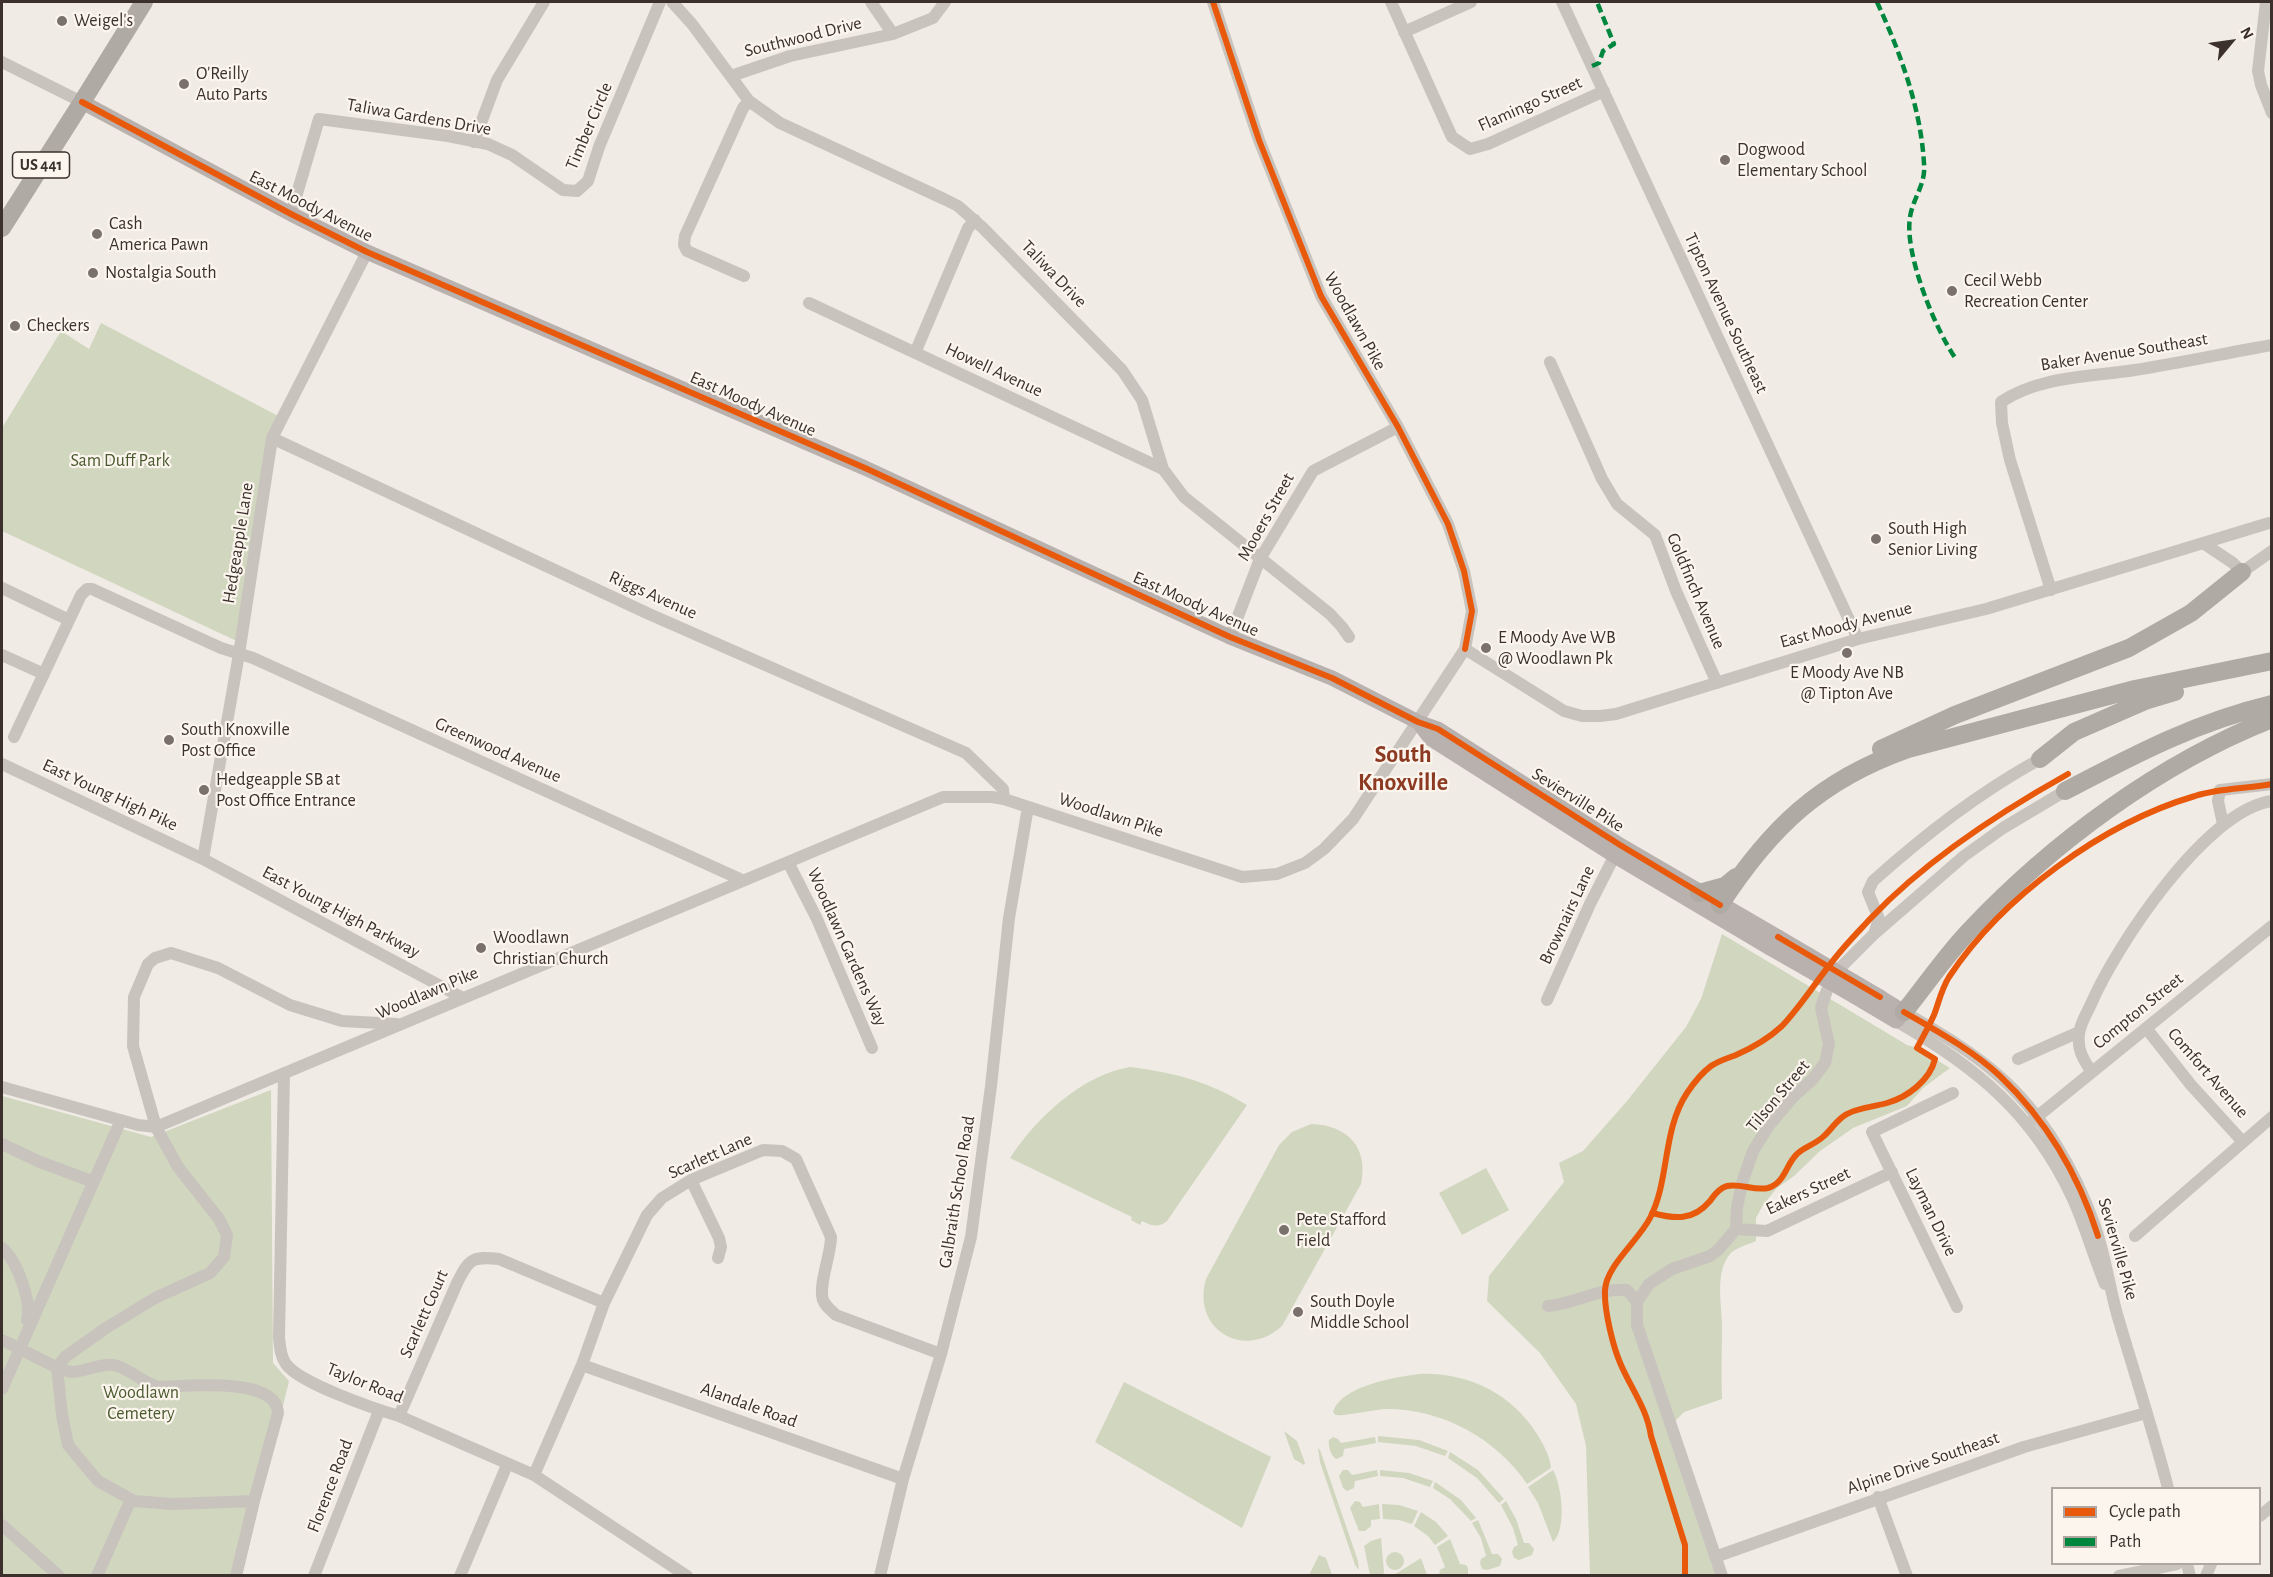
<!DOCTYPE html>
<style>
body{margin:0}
#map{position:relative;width:2273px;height:1577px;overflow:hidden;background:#f0ebe5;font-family:"Alegreya Sans",sans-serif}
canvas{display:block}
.frame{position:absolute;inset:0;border:3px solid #3b302b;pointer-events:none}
.legend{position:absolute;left:2051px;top:1487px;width:210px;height:78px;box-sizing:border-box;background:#fbf5ee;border:2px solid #aea6a0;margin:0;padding:8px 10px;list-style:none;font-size:18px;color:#3b302b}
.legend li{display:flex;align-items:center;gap:12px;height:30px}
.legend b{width:30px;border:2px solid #aea6a0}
.north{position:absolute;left:2201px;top:12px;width:60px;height:60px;-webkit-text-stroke:4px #fbf5ee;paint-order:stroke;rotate:61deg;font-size:16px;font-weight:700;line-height:24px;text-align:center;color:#3b302b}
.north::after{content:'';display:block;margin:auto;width:21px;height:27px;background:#3b302b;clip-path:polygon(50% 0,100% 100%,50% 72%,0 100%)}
</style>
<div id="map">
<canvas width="2273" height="1577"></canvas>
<div class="frame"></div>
<ul class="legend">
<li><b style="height:8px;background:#e8590c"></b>Cycle path</li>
<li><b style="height:8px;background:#00873e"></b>Path</li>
</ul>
<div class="north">N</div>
</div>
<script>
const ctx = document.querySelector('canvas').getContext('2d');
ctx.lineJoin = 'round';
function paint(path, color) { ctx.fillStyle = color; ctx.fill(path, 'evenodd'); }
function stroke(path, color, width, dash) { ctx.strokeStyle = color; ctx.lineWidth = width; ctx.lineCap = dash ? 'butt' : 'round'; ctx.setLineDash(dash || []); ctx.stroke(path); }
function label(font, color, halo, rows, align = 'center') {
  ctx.font = font + ' "Alegreya Sans",sans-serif'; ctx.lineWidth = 4.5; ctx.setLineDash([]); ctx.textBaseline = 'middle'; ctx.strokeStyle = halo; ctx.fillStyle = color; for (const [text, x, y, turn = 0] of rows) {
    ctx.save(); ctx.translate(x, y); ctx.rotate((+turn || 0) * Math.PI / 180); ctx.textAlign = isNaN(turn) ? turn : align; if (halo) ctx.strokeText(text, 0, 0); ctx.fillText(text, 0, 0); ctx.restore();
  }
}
paint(new Path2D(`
 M101,323l181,95 -41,225 -239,-112v-103l59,-97 28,18z
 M1722,934l185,111 10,3 33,20 -27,20 -16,18 -54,22 -33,23 -26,25 -17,12 -14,17 -7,13v23c-7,3 -20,7 -25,12 -17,18 -9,52 -9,72 0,25 -1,49 0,74l-38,13 -9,9 51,154h-136l-4,-129 -10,-42 -36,-51 -53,-52 2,-25 75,-94 -5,-19 24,-12 44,-50 59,-74 15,-28z
 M1130,1067c46,6 77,14 117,38l-80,116c-8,7 -16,5 -25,0l-2,4 -9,-5 1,-3 -122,-59c26,-40 72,-83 120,-91z
 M271,1090l2,273 16,18 -47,194h-240v-479l149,41z
 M1311,1124c36,1 58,23 50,60l-79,142c-38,35 -91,3 -76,-47l73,-134 13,-13z
 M1486,1168l23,42 -47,25 -23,-42z
 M1419,1374c48,-2 92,19 118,60 6,10 13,22 14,34l-24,16c-31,-46 -85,-75 -140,-75 -10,0 -47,8 -50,6 -2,0 -3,-2 -4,-3 8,-26 62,-35 86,-38z
 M1124,1382l147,75 -29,71 -147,-86z
 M1284,1431l13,10 8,22 -1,2 -10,-6z
 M1378,1436l41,4 29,11 -3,5 -29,-10 -38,-4z
 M1333,1437l5,2 3,4 34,-6 1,6 -32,6 -1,7 -7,3c-5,-3 -8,-13 -7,-19z
 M1318,1448l2,2 38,111 1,9 -4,-5 -35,-103z
 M1450,1452l28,18 26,29 -5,4 -22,-25 -29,-20z
 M1343,1470h5l4,5 25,-5 1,6 -23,5 -1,7 -7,3 -4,-3 -4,-12z
 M1380,1470l29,3 24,8 -3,6 -27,-9 -23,-2z
 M1553,1470c9,16 14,59 0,72l-15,-39 -10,-16z
 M1435,1482l26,18 15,18 -5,3 -21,-22 -17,-11z
 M1355,1501l5,1 3,5 16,-3 1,15 -9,1v6l-6,5h-6l-9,-23z
 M1506,1501l10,18 8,24h5l5,6 -2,6 -13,5 -5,-2 -2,-6 2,-5 4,-2 -5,-17 -12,-23z
 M1382,1504l17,1 19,6 -6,13 -13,-4 -16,-1z
 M1421,1512l15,10 12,14 -13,9 -7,-9 -14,-10z
 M1478,1520l14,34h6l4,5 -2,7 -13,4 -5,-1 -2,-6 1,-4 5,-3 -5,-18 -9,-15z
 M1381,1538l3,34 -1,3h-13l-6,-29 7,-5z
 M1450,1539l10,25 6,1 2,3v7h-29l1,-5 5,-3 -8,-20z
 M1386 1561a9 9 0 1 1 18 0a9 9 0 1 1-18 0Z
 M1319,1555l7,3 6,17h-23z
 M1421,1558l6,17h-33z`), '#d1d6bf');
stroke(new Path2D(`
 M672,2l20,22 57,77 31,22 164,76 14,7 25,22 139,142 20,30 21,69 21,28 146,117 12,13 7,10
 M871,2l22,32
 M1391,2l61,135 18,12 18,-5 116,-53
 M1562,2l296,637
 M2266,2l-8,69 3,14 11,28
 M1404,32l67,-30
 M2,62l80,40
 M731,76l59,-20 103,-22 40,-16 12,-16
 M474,142l23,-62 47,-78
 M291,214l28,-95 129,17 40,8 24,11 51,35 14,1 11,-10 11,-34 61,-145
 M744,276l-57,-25 -3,-6 1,-9 58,-128 6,-7
 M809,303l354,166
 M915,353l53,-125 7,-8
 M1550,362l52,117 15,25 38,31 21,56 41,92
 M272,438l377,176 317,139 37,36 1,10
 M2203,543l30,20 9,9 30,-21
 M2,588l67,32
 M2051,590l-41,-130 -8,-37 -1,-21c38,-26 89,-25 134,-32 46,-7 91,-17 137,-25
 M1230,637l30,-78 53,-88 85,-44
 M1465,649l99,62 18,5h18l16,-2 242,-75 128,-30 283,-86
 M2,655l42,19
 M14,737l67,-142 6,-6h5l129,59 32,10 489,222
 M2,764l201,95 260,139
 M2223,824l-5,-23 2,-11 52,-6
 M203,859l36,-205 33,-216 95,-186
 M788,862l29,57 55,129
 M1874,934l5,-15 -11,-27 5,-11c54,-48 104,-87 167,-122
 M1547,1000l43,-96 28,-55
 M1904,1012c32,19 66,38 94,63 45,39 77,95 97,151 10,29 14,59 22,88 17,58 36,116 51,174
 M1896,1021c79,45 137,92 176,176 13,28 21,58 33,87
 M2146,1028l45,57 52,57
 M2018,1059l61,-27
 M2091,1071c-8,-12 -14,-22 -12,-37 1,-10 8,-21 12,-30 25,-58 115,-194 181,-203
 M284,1073l-5,264c1,9 1,19 7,27 13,19 89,45 113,52l135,59 153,101
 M2,1087l136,38 18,2 787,-330h49l12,2 238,78 35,-3 28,-11 19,-14 29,-30 112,-170 7,-38 -8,-40 -16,-47 -50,-97 -77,-131 -62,-156 -46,-138
 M1953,1093l-81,39 85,175
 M2033,1120l239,-194
 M2,1144l38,18 54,20
 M691,1180l28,58 2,9 -3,11
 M1736,1229l31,2 125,-59
 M2135,1236l137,-119
 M2,1248c15,12 30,54 25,72
 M1548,1306c27,-2 53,-19 79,-16l10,12
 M2,1340c15,6 58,32 71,32 13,-1 28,-9 41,-7 17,4 28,18 45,22 25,-1 118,-11 119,26l-24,88 -82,3 -38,-3 -36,-20 -30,-36 -6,-30 -5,-48 8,-10 41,-29 49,-30 55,-25 14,-16 3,-22 -8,-16 -41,-52 -22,-40 -23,-81 1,-49 14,-33 7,-6 16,-5 47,15 72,37 52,16 55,3
 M582,1365l321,114
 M2,1389l119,-269
 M399,1416l58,-133c12,-24 15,-27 42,-24l105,44
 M534,1475l48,-110 22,-62 43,-88 15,-17 29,-18 72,-30 19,1 14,8 35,78c0,18 -13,48 -8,63 2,6 9,11 13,15l105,39
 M1878,1497l29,79
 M2260,1516l12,-10
 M2,1525l57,51
 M1715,1557l309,-110 122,-34
 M2187,1564l3,12
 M97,1576l34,-77
 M236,1576l18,-75
 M314,1576l65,-165
 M460,1576l47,-111
 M880,1576l23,-97 38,-125 30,-117 20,-151 18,-168 19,-111
 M1722,1576l-85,-251v-23l12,-18 23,-15 38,-13 8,-6 18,-21 1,-22 6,-27 10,-29 17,-27 23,-27 19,-17 13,-17 4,-19 -8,-36 6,-18 14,-23 32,-32 91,-79 39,-28 62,-37
 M2119,1576l58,-12
 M2206,1576l5,-12`), '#c9c3be', 12);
stroke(new Path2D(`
 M82,102l209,112 76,38 498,216 365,169 102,41 86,44 20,7 182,116 158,92
 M1418,722l13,17 184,117 155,92
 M1854,996l42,25 8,-9 -24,-15`), '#b8b1ad', 15);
stroke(new Path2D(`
 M2,228l80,-126 62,-100
 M1881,749l74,-34 174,-67 62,-35 51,-41
 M2040,759l34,-27 71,-31 30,-9
 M2065,791c69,-36 131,-69 207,-87
 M1699,893l26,-7 11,-9
 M1720,905c50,-77 100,-125 188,-156l227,-60 137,-28
 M1904,1012c22,-27 42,-57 66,-82 82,-87 190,-167 302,-211`), '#afaaa4', 18);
stroke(new Path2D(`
 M1778,937l102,60
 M1770,948l84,48`), '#b8b1ad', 15);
stroke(new Path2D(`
 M1877,2c23,50 44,106 47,162 2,20 -11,34 -14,53 -6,36 25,112 46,142
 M1592,66l7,-3 4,-12 11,-7 -17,-42`), '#00873e', 4.5, [9, 4.5]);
stroke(new Path2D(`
 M1213,2l46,138 62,156 77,131 50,97 16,47 8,40 -7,38
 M82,102l209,112 76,38 498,216 365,169 102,41 86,44 20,7 182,116 100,60
 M1778,937l102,60
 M1904,1012c33,19 68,38 96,64 46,44 79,100 98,160
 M1652,1213c23,6 41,8 58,-12 4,-6 9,-13 17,-15 13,-3 27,5 41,2 17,-5 18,-24 29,-34 7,-7 19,-10 27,-18 8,-7 13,-17 23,-22 12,-7 27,-7 40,-11 21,-6 43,-23 48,-44l-18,-11c6,-11 12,-22 17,-33 5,-13 7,-25 15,-38 53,-80 154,-154 246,-181 25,-8 51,-7 77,-12
 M1685,1576v-31l-34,-109c-4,-27 -19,-46 -30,-71 -8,-18 -17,-55 -16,-75 1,-24 34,-50 45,-72 20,-39 12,-87 37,-125 6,-9 16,-21 24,-27 7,-5 17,-8 25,-11 16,-7 33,-17 46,-29 18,-19 33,-43 50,-64 12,-16 26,-30 39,-44 54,-57 129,-106 197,-144`), '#e8590c', 6);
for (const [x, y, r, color] of [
 [62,21,6,"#7a716c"],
 [184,84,6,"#7a716c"],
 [1725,160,6,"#7a716c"],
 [97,234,6,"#7a716c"],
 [93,273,6,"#7a716c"],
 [1952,291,6,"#7a716c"],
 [15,326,6,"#7a716c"],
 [1876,539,6,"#7a716c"],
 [1486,648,6,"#7a716c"],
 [1847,653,6,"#7a716c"],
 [169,740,6,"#7a716c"],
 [204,790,6,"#7a716c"],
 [481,948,6,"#7a716c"],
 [1284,1230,6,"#7a716c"],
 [1298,1312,6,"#7a716c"]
]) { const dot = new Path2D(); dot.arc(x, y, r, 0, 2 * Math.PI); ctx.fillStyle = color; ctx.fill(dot); stroke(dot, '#fbf5ee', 2); }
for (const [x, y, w] of [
 [41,165,57]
]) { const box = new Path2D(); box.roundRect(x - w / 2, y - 13, w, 26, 4.5); ctx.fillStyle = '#fbf5ee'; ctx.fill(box); stroke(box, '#3b302b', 1.5); }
label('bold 16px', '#3b302b', null, [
 ["US 441",41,165]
]);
label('18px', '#3b302b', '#fbf5ee', [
 ["Weigel's",74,21],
 ["O'Reilly",196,74],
 ["Auto Parts",196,95],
 ["Dogwood",1737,150],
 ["Elementary School",1737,171],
 ["Cash",109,224],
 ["America Pawn",109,245],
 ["Nostalgia South",105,273],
 ["Cecil Webb",1964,281],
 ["Recreation Center",1964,302],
 ["Checkers",27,326],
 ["South High",1888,529],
 ["Senior Living",1888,550],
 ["E Moody Ave WB",1498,638],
 ["@ Woodlawn Pk",1498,659],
 ["E Moody Ave NB",1847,673,"center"],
 ["@ Tipton Ave",1847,694,"center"],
 ["South Knoxville",181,730],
 ["Post Office",181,751],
 ["Hedgeapple SB at",216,780],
 ["Post Office Entrance",216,801],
 ["Woodlawn",493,938],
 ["Christian Church",493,959],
 ["Pete Stafford",1296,1220],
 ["Field",1296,1241],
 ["South Doyle",1310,1302],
 ["Middle School",1310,1323]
], 'left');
label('18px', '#3b302b', '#fbf5ee', [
 ["Southwood Drive",803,37,-14],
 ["Flamingo Street",1530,104,-24],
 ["Taliwa Gardens Drive",419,117,10],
 ["Timber Circle",589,126,-67],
 ["East Moody Avenue",311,206,27],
 ["Taliwa Drive",1054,274,46],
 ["Tipton Avenue Southeast",1726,313,65],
 ["Woodlawn Pike",1355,321,61],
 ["Baker Avenue Southeast",2124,352,-9],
 ["Howell Avenue",994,370,25],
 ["East Moody Avenue",753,404,24],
 ["Mooers Street",1266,517,-61],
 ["Hedgeapple Lane",238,543,-81],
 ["Goldfinch Avenue",1696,591,67],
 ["Riggs Avenue",653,595,24],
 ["East Moody Avenue",1196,604,24],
 ["East Moody Avenue",1846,625,-15],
 ["Greenwood Avenue",498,750,24],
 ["East Young High Pike",110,795,25],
 ["Sevierville Pike",1578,800,32],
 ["Woodlawn Pike",1111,815,18],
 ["East Young High Parkway",341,912,28],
 ["Brownairs Lane",1567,915,-65],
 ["Woodlawn Gardens Way",847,947,66],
 ["Woodlawn Pike",427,993,-23],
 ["Compton Street",2138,1011,-39],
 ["Comfort Avenue",2208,1073,49],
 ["Tilson Street",1778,1096,-50],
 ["Scarlett Lane",710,1156,-24],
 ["Eakers Street",1808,1191,-25],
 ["Galbraith School Road",957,1192,-81],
 ["Layman Drive",1931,1212,64],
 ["Sevierville Pike",2118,1249,74],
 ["Scarlett Court",424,1314,-66],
 ["Taylor Road",365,1383,22],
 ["Alandale Road",749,1405,20],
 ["Alpine Drive Southeast",1923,1463,-19],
 ["Florence Road",330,1486,-69]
]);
label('18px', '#4a5a2e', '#fbf5ee', [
 ["Sam Duff Park",120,461],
 ["Woodlawn",141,1393],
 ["Cemetery",141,1414]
]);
label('bold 24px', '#8c3b22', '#fbf5ee', [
 ["South",1403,755],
 ["Knoxville",1403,783]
]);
</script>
